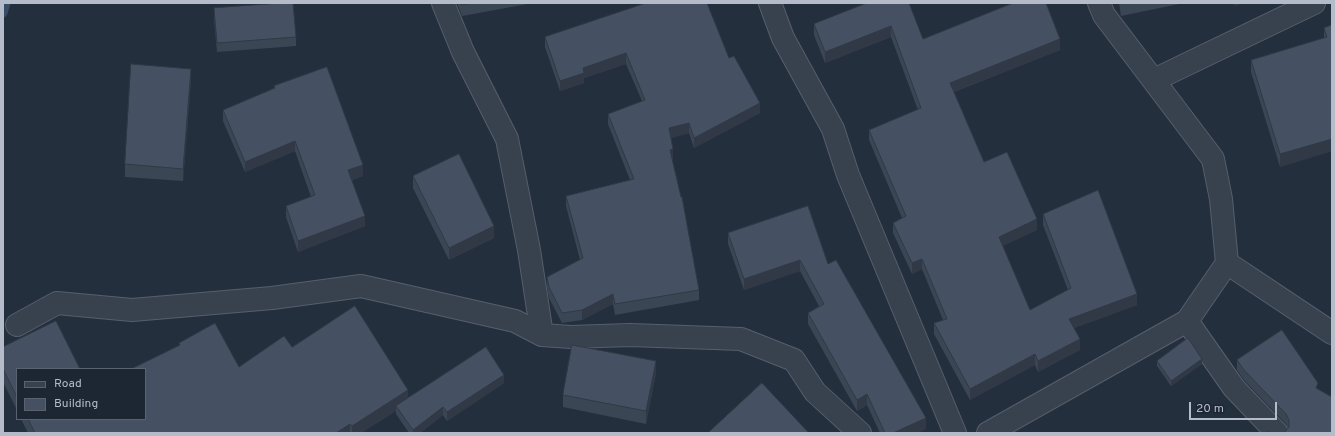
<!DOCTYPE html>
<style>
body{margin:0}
#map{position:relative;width:1335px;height:436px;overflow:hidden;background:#242f3e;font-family:Overpass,sans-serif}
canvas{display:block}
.frame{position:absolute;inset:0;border:4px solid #b4bcc9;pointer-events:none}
.legend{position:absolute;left:16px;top:368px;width:130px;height:52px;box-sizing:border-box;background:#1d2633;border:1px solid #59626f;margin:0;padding:5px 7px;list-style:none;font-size:12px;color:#b4bcc9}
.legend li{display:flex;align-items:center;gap:8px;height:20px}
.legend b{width:20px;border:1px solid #59626f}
.scale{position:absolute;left:1189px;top:402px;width:88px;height:18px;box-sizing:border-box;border:2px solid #b4bcc9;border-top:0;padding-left:5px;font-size:12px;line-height:14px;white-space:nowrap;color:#b4bcc9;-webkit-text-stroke:3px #1d2633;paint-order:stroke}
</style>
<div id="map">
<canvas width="1335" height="436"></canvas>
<div class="frame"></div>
<ul class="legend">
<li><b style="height:5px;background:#38414e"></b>Road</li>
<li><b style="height:11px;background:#455162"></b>Building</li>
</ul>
<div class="scale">20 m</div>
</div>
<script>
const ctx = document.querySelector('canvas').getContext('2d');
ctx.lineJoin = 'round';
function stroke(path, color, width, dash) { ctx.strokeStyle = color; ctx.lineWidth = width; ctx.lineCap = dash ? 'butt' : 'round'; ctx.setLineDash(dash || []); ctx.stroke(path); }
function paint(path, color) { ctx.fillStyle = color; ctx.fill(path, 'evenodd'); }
stroke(new Path2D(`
 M3,13l3,-10`), '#394c67', 9);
const minor = new Path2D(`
 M443,3l20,49 44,87 22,111 13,85
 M770,3l13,35 50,91 15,46 107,258
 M1154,80l160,-77
 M1227,263l105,70
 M1187,321l47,67 43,45
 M17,325l40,-22 75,7 140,-12 89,-12 154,35 27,14 29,2 59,-2 111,4 53,21 21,32 45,41
 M988,433l199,-112 40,-58 -6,-64 -8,-40 -109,-144 -5,-12`);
stroke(minor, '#565f6c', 24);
stroke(minor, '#38414e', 22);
paint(new Path2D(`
 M457,3h76l-71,13z
 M867,3l56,36 137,11 -106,42 30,70 53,68 -35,16 28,64 38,-20 -25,-65v-11l94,91 -63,23 6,22 -42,22 -3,-7 -65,35 -36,-66v-11l9,-3 -21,-51 -10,5 -19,-41v-10l9,-5 -33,-78v-10l49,-20 -27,-73 -66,26 -11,-28v-11z
 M1119,3h65l-63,13z
 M214,8l82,29v9l-79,6 -3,-34z
 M1332,25v126l-52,16 -29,-95v-12l73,-22v-10z
 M545,37l184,21 31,55 -66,35 -5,-15 -18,5 2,21h-1l27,131v10l-84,15 -2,-11 -31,16 -20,3 -13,-25 -2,-11v-10l33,-17 -14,-54v-10l64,-16 -22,-56v-10l34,-13 -16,-37 -42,14v5l-24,8 -15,-44z
 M191,81l-8,100 -58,-4v-13z
 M274,86l89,90 -11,4 13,46 -67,26 -12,-35v-11l25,-9 -16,-46 -50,21 -22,-51v-11l51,-22z
 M413,176l81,62 -45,22 -36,-72z
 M728,233l100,31 98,165 -9,4h-37l-13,-28 -10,6 -49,-87v-11l11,-7 -19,-35 -56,19 -16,-46z
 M179,343l60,24 53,-20 116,50 96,-14 -57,38 -4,-6 -23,18h-11l-13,-19v-3l-35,22h-333l-7,-14h124l34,-74z
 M3,347l14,22v41l-14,-28z
 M1237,360l81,23 -30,45 -2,-4 -42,-44 -7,-10z
 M1157,361l45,3 -31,22 -14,-20z
 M656,373l-10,51 -83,-17v-12z`), '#3b4654');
paint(new Path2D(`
 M1234,3h11l-11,3z
 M891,26v11l-66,26v-11z
 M1060,39v11l-110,43v-10z
 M626,53v11l-42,14v5l-24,8v-10l23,-13z
 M191,69v12l-8,100v-12z
 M760,103v10l-66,35v-10z
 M689,123v10l-20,6v-11z
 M1332,139v12l-52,16v-13z
 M295,141v10l-50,21v-10z
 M673,149v10l-3,2v-11z
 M363,165v11l-15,5v-11z
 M365,216v10l-67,26v-11z
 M1037,219v11l-38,18v-11z
 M494,226v12l-45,22v-12z
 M922,259v10l-10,5v-11z
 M800,260v11l-56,19v-11z
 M613,294v10l-31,16v-10z
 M1137,294v11l-68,25v-11z
 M1080,339v11l-42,22v-11z
 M1035,354v11l-65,35v-11z
 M1202,359v5l-31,22v-5z
 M656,361v12l-10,51v-13z
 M504,375v8l-57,38v-9z
 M408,390v12l-12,4v5l-35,22h-9v-7z
 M867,394v11l-10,6v-11z
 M443,407v8l-23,18h-7v-3z
 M926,418v11l-9,4h-24z
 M350,424v9h-14z`), '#303945');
const building = new Path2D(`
 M283,3h10l3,34 -79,6 -3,-35z
 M461,3h10l-9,2z
 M646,3h61l22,55 5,-2 26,47 -66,35 -5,-15 -20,5 4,21 -3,1 11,47h1l17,93 -84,14 -2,-10 -31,16 -20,3 -13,-26 -2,-10 36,-19 -17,-62 68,-17 -26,-65 37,-14 -19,-47 -43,15 1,5 -24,8 -15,-44z
 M867,3h42l14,36 90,-36h33l14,36 -110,44 34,79 23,-10 30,67 -38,18 31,73 41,-22 -28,-74 55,-24 39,104 -68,25 11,20 -42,22 -3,-7 -65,35 -36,-66 13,-4 -25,-60 -10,4 -19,-40 13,-7 -37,-86 52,-22 -30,-82 -66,26 -11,-28z
 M1332,25v114l-52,15 -29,-94 76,-23 -3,-9z
 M131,64l60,5 -8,100 -58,-5z
 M327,67l36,98 -15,5 17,46 -67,25 -12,-35 29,-11 -20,-54 -50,21 -22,-52 52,-22 -1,-2z
 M459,154l35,72 -45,22 -36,-72z
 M808,206l20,58 8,-4 90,158 -33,15h-8l-18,-39 -10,6 -49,-87 16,-9 -24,-44 -56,19 -16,-46z
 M355,306l53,84 -56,36 -2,-2 -14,9h-301l-7,-14h117v-50h-14l49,-24 -1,-2 36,-20 24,44 45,-31 8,11z
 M56,321l24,48h-63v28l-14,-28v-22z
 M1282,330l36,53 -2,5 16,9v36h-48l1,-1 4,-5v-7l-3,-6 -42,-44 -7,-10z
 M1188,338l14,21 -31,22 -14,-20z
 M572,345l84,16 -10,50 -83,-16z
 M486,347l18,28 -57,37 -4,-5 -30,23 -17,-24z
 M762,383l47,50h-101z
 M1267,431l4,2h-6z`);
paint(building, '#455162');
stroke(building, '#303945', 1);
</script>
